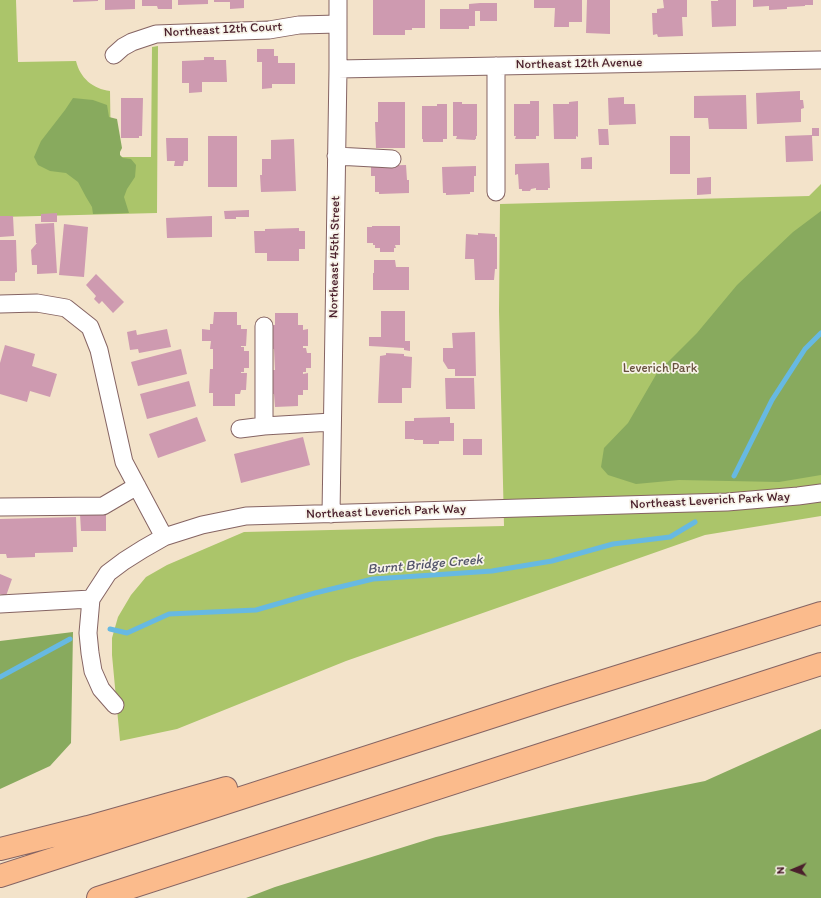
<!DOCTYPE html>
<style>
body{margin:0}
#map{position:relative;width:821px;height:898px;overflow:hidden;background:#f3e3ca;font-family:Itim,sans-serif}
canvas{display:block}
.north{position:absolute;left:773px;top:850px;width:40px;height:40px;-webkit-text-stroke:3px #f7f3e8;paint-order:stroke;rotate:268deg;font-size:11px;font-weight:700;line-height:16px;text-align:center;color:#4a1f2b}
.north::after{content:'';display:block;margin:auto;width:14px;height:18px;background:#4a1f2b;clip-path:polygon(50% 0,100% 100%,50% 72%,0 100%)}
</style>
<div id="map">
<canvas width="821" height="898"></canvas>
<div class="north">N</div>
</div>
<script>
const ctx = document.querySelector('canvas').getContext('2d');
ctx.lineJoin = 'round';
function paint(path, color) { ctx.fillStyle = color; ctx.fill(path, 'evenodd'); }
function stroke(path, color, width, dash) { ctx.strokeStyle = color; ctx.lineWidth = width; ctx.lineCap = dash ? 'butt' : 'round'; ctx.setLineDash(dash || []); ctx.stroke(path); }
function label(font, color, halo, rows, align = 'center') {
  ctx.font = font + ' Itim,sans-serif'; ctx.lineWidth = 3.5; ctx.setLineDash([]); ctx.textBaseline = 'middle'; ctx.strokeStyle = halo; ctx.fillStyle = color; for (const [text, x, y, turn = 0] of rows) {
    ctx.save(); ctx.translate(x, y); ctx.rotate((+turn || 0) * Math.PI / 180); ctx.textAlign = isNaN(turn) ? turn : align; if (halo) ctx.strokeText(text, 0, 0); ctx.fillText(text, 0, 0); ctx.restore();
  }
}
paint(new Path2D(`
 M0,0h16l2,62 58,-1c4,17 17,28 34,30l1,66h40l1,-110 6,-1 -1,167 -157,4z
 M821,184v332l-116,19 -359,126 -169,68 -57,12 -8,-86v-17l6,-21 13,-22 15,-18 21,-12 77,-33 260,-6 -5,-215 1,-107 309,-8z`), '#abc56a');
paint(new Path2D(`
 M73,98l20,2 14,5 2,12 8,2 5,29 -2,4v3l3,3 8,1 5,6 -1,12 -8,12 -3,8 5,16 -36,1 -1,-7 -6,-10 -8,-15 -12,-9 -16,-2 -12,-6 -4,-8 7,-16 24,-31z
 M821,211v264l-42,7 -100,-2 -43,4 -28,-9 -7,-8 3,-19 24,-25 29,-50 40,-40 40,-48 56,-53z
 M73,632l-2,111 -21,23 -50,23v-148z
 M821,729v169h-575l29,-11 161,-50 141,-30 128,-26z`), '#88aa5e');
stroke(new Path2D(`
 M734,476l38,-76 33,-51 16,-16
 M110,629l17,4 42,-19 87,-4 59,-17 58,-14 119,-8 60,-10 61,-17 57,-7 25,-15
 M0,677l70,-38`), '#67b9e2', 5);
paint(new Path2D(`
 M73,0h25v1l-25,1z
 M105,0h30v9l-30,1z
 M142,0h30v9h-14l-1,-3h-15z
 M178,0h30v4l-30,1z
 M214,0h30v8l-14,1v-7h-16z
 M373,0h52v28h-13v2h-7v5h-32z
 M534,0h48v22h-13v5h-15l1,-19h-21z
 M587,0h23v34l-24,-1z
 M663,0h24v17h-5l1,19 -25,1 -1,-3 -4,1 -1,-22h5v-4l7,-1z
 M718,0h18v26l-24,1 -1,-26h7z
 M753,0h60v5h-8v1l-18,1v2l-18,1v-4l-16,1z
 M480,3h17v18h-17v-10h-5v15h-6v3h-29v-20h29v-5z
 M257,49h17v7h4v7h17v21h-23v4l-10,1v-27h-5z
 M204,57h10v3h12l1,22h-25v10l-13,1v-10h-7v-22l22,-1z
 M800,91v9h3l1,8 -3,1v13l-44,2 -1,-31z
 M746,95l1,34h-38l-1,-11h-14v-22z
 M624,97v7h11l1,20 -27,1 -1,-27z
 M121,98h22l-1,38h-3v2h-18z
 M530,101h9v35h-3v3h-21l1,-3h-2v-32h16z
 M578,101v36l-2,-1v3h-22l-1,-35h16v-2z
 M378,102h27v46h-29l-1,-26h3z
 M453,102h9v2h15v32h-1v3h-1v1l-19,-1 1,-3h-4z
 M437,104h10v35h-4v3h-20v-3h-1v-33h15z
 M812,128h7v8h-7l1,25 -27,1 -1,-26 27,-1z
 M598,129h10l1,16h-10z
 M208,136h29v51h-29z
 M670,136h20v38h-20z
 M166,138h22v23h-4l-1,5h-9l1,-5h-8z
 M294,139l2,52 -35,1 -1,-17h2v-16h9v-19z
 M592,157v12h-11v-11z
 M549,163l1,25h-2v2h-12v-2l-5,1 -1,2h-8v-2h-3l-1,-15 -3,1v-11z
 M406,165l1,15h2v13l-30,1v-2h-4v-16h-4v-10z
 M476,166v10h-2v16h-4v2l-24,1v-2h-3l-1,-26z
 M711,177v17l-14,1v-17z
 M249,210v7h-13v2h-11l-1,-8z
 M57,213v9h-16v-8z
 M0,216h13l1,20 -14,1z
 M212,216v21l-45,1 -1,-20z
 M54,223l3,50 -20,1v-9h-5l-1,-15 6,-7h-1l-1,-19z
 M64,224l24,3 -4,50 -25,-2z
 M372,226h28v19h-5l1,3h-2v4h-14v-4h-5v-3h-2v-2h-6v-16h5z
 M299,228v3h6v18h-6v12h-32v-8h-12l-1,-22h11v-2z
 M478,233l17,1v3h2v32h-2l-1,11h-19l-1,-21h-9l1,-25 12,1z
 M0,240h16l1,32 -2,1v8h-15z
 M374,260h21l1,7h13v23h-36v-17h1z
 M96,274l28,28 -11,11 -11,-12 -3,3 -5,-5 2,-3 -10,-11z
 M381,311h24v30h5v10l-6,-1v-2l-35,-2v-9h12z
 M214,312h23v13h4v4h6l-1,17h-5v1h3v4h5v17h-5v4h-3v1h6l-1,17h-5l-1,4h-5v12h-22v-13h-4l1,-24h3v-20h-3l1,-8h-9v-12l8,1v-6h3z
 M275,313h23v12h5v5l5,-1v17h-5v2h3l1,5h4v15h-5v4h-3v2l5,-1v17h-5v5h-5v11l-23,1 -1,-13h-3v-24h4l-1,-21h-2l-1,-24h4z
 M167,329l4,18 -32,6 -1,-4 -8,1 -3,-18 9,-2 1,5z
 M475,332l1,44h-21v-7h-7l-5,-8v-13h10l-1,-15z
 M5,345l30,9 -3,12 25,8 -7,23 -20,-6 -3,11 -27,-8v-31z
 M181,349l6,25 -49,12 -7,-24z
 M386,353l18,1v2l8,1 -1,31h-9v15h-24l2,-47 6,-1z
 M445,378h29l1,31h-29z
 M189,381l7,25 -49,13 -7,-25z
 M197,417l9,24 -48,17 -9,-24z
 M450,417v6h4v18h-15v3h-16v-4h-9v-1h-9v-18h9v-3z
 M303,437l7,28 -69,18 -7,-29z
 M463,439h19v16h-19z
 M106,513v18h-25l-1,-17z
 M76,517l1,30h-4v5l-38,1v4l-28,1 -1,-4h-6v-35z
 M0,574l12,5 -6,17 -6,-2z`), '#ce9ab0');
const minor = new Path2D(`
 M114,55l9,-8 9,-5 24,-8 113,-4 30,-5 39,-1
 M496,66v126
 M338,69l482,-9
 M336,156l56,3
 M0,304l37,-1 29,5 24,19 9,23 25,112 40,75
 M264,426v-100
 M240,429l24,-3 68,-4
 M0,507l103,-1 34,-20
 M331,514l7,-445v-69
 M0,604l91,-5
 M115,705l-14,-16 -8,-18 -3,-18 -2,-20 3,-34 17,-26 16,-12 19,-12 21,-12 38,-12 44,-9 481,-14 71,-6 23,-3`);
const highway = new Path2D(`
 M0,849l88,-22 138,-39
 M0,876l556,-180 265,-83
 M98,898l723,-234`);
stroke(minor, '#856463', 19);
stroke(highway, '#856463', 24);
stroke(minor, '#fff', 17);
stroke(highway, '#fbbb8c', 22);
label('13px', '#4a1f2b', '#f7f3e8', [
 ["Northeast 12th Court",223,30,-3],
 ["Northeast 12th Avenue",579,64,-1],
 ["Northeast 45th Street",335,257,-89],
 ["Northeast Leverich Park Way",710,501,-3],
 ["Northeast Leverich Park Way",386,512,-2]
]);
label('13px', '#67513e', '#f7f3e8', [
 ["Leverich Park",660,369]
]);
label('italic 14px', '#54556b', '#f7f3e8', [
 ["Burnt Bridge Creek",425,565,-5]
]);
</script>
